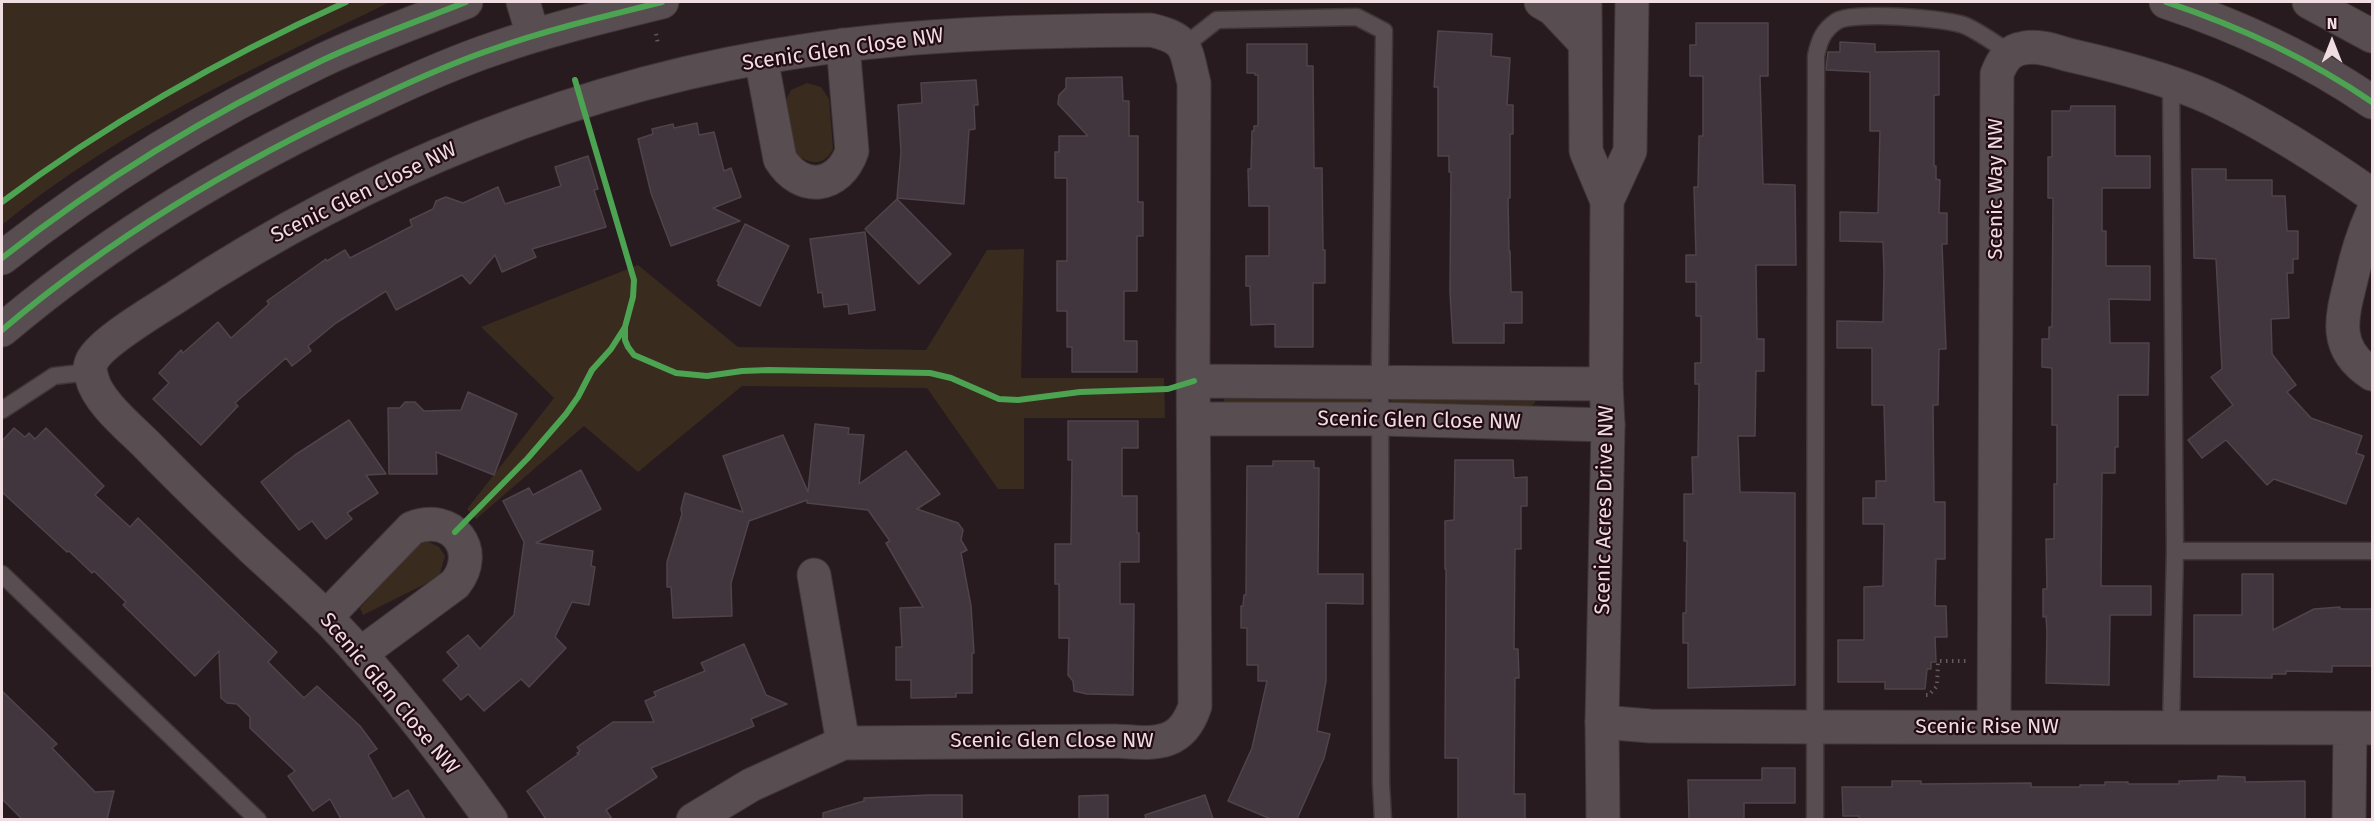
<!DOCTYPE html>
<style>
body{margin:0}
#map{position:relative;width:2374px;height:821px;overflow:hidden;background:#281b1f;font-family:"Fira Sans",sans-serif}
canvas{display:block}
.frame{position:absolute;inset:0;border:3px solid #efdde2;pointer-events:none}
.north{position:absolute;left:2302px;top:12px;width:60px;height:60px;-webkit-text-stroke:4px #230b14;paint-order:stroke;rotate:0deg;font-size:16px;font-weight:700;line-height:24px;text-align:center;color:#efdde2}
.north::after{content:'';display:block;margin:auto;width:21px;height:27px;background:#efdde2;clip-path:polygon(50% 0,100% 100%,50% 72%,0 100%)}
</style>
<div id="map">
<canvas width="2374" height="821"></canvas>
<div class="frame"></div>
<div class="north">N</div>
</div>
<script>
const ctx = document.querySelector('canvas').getContext('2d');
ctx.lineJoin = 'round';
function paint(path, color) { ctx.fillStyle = color; ctx.fill(path, 'evenodd'); }
function stroke(path, color, width, dash) { ctx.strokeStyle = color; ctx.lineWidth = width; ctx.lineCap = dash ? 'butt' : 'round'; ctx.setLineDash(dash || []); ctx.stroke(path); }
function label(font, color, halo, rows, align = 'center') {
  ctx.font = font + ' "Fira Sans",sans-serif'; ctx.lineWidth = 4.5; ctx.setLineDash([]); ctx.textBaseline = 'middle'; ctx.strokeStyle = halo; ctx.fillStyle = color; for (const [text, x, y, turn = 0] of rows) {
    ctx.save(); ctx.translate(x, y); ctx.rotate((+turn || 0) * Math.PI / 180); ctx.textAlign = isNaN(turn) ? turn : align; if (halo) ctx.strokeText(text, 0, 0); ctx.fillText(text, 0, 0); ctx.restore();
  }
}
paint(new Path2D(`
 M2,2h388c-133,65 -273,128 -388,223z
 M807,83l14,4 8,12 4,50c-11,20 -24,14 -39,4l-9,-51 6,-12z
 M1024,249l-3,129h143l1,40h-141v71h-26l-71,-101 -185,-2 -104,86 -54,-46 -108,93 -9,-10 87,-111 -73,-71 157,-62 100,82 188,3 61,-100z
 M1368,394l1,12 -145,-3v-6z
 M1391,394l144,3v6l-4,3h-140z
 M427,541l12,6 6,9 -6,21 -76,38 -3,-7 55,-62z`), '#392b1e');
const building = new Path2D(`
 M1696,23h72v53h-8l3,108 32,1 1,80h-40l1,74h7v32h-8l-1,65h-17l2,56 55,1v192l-107,3v-45h-5v-30h3l1,-72h-3v-47h9l-1,-37h6l1,-73h-4v-21h6v-47h-5v-34h-10v-27h10l-2,-68h4l1,-51h4v-60h-13v-31h6z
 M1438,31l54,3 -1,22 19,2 -3,47h6v29h-3v64h-2l1,53h1l1,41h11v31h-18v20h-51l-3,-51 1,-120h-2v-16h-11v-69h-4z
 M1840,42l35,2v8l64,-1v44h-5v71h2v13l4,1 -1,33h8v31h-5l4,105h-7l-1,56h-5l1,97h11v57h-9l-1,47h11l1,31h-12l1,25h-5v7h-4l-2,20h-40v-7h-47v-42h26v-53l19,-1 1,-62h-21v-26h13v-17h10l-2,-76h-12v-57h-35v-27l46,1 1,-50 -1,-30 -43,-1v-29l38,1 2,-82h-10v-59l-44,-2 2,-18h12z
 M1247,44h60v22h6l1,102h8l1,82h2v33h-12v64h-38v-23l-24,1 -1,-39h-4v-30h23v-50h-20l-1,-37h3l1,-38h2v-5h4v-51h-3v-2h-8z
 M1122,77l1,24h6v35h9v66h5v34h-6v55h-13v50h13v31h-65v-25h-5v-36h-10v-50h10v-83h-12v-26h4v-16h29l-30,-32 1,-9 7,-7v-10z
 M976,80l2,25h-4l1,24 -6,1 -5,74 -67,-6 4,-46 -3,-47 24,-2 -1,-20z
 M2071,106h44v50h35v32h-48v43h4v35h44v34l-41,-1 1,44h39l-1,52h-30v52h-3v26h-13l-1,113h50v29h-41l-1,70 -63,-2 1,-52 -1,-15 -3,1v-28h4l-1,-50h8v-55h3v-59h-5v-57l-10,-1v-28h7v-12h3l1,-129h-5v-41h4v-46h18z
 M697,123l2,12 15,-3 10,39 7,-3 10,29 -28,11 27,13 -69,25 -20,-53 -13,-54 15,-5 -1,-5 21,-5 1,4z
 M588,156l10,33 -4,1 12,37 -74,22 4,8 -34,15 -7,-17 -25,29 -8,-9 -66,35 -10,-19 -50,32 -28,23 3,5 -19,15 -6,-8 -51,45 3,3 -37,39 -48,-46 16,-16 -10,-10 22,-23 2,3 35,-31 13,16 38,-34 -2,-3 59,-42 1,2 18,-11 5,8 62,-32 -2,-6 23,-11 3,-8 10,-4 17,6 35,-16 7,17 56,-18 -6,-19z
 M2192,169h34v11h46v16h13l2,35h11v28h-5v14h-6l2,45 -18,1 1,35 24,31 -9,7 24,26 51,18 -6,17 8,3 -18,48 -72,-25 -7,6 -41,-45 -24,18 -14,-18 45,-35 -22,-28 11,-8 -6,-110 -22,-1z
 M897,199l54,55 -32,30 -54,-55z
 M745,224l44,22 -29,60 -42,-21 1,-3 -2,-1z
 M865,232l10,78 -26,4 -1,-10 -24,3 -2,-15 -4,1 -8,-54z
 M468,392l49,22 -23,61 -58,-23 1,22h-48l-1,-66h12l5,-6h10l9,9 37,-1z
 M349,420l37,54 -20,1 12,18 -31,20 5,6 -26,20 -14,-18 -13,9 -38,-48 34,-27z
 M1068,421h70v27h-16v48h15v37h2v29h-19v42h14l-1,91 -46,-1 -13,-3 -1,-10 -5,-6 1,-37h-10v-54h-4v-40h16l1,-84h-4z
 M815,424l34,4 -1,6 16,1 -5,49 47,-33 34,43 -23,15 41,14 5,7 -2,10 6,10 -6,3 10,53 3,47h-2v40h-16v4l-45,1v-18h-15v-33h6l-2,-39 23,-1 -37,-64 4,-2 -22,-31 -61,-7v-3l-58,21 -18,62 1,33 -59,2 -2,-31h-4v-25l15,-48 -1,-5 4,-16 58,19 -20,-56 60,-21 25,57z
 M14,428l11,9 4,-4 6,6 11,-11 58,58 -9,9 35,32 8,-9 139,134 -9,10 36,36 13,-12 43,40 17,23 -9,6 25,44 15,-9 17,29h-84l-11,-20 -17,12 -25,-35 7,-5 -45,-43v-11l-13,-13 -10,-1 -6,-5 -2,-47 -24,25 -72,-71 3,-3 -32,-31 -2,2 -23,-22 -2,1 -65,-60v-51z
 M1455,460h58l1,18 13,-1v29h-6v43h-6l-1,100h4l1,29h-4l-1,116h11v25h-67v-61h-13l1,-189h-1v-48l9,-1z
 M1273,461h41v7h5l-1,106h45v30l-37,-1v78l-9,50 13,3 -6,24 -27,61h-26l-43,-18 24,-53 15,-67h-9v-16h-11v-37h-6v-22h2l1,-11h2l1,-129h26z
 M581,470l20,39 -65,34 57,8 -2,15 4,1 -6,38 -17,-3 -17,35 11,11 -37,39 -8,-8 -37,32 -16,-17 -7,6 -18,-20 16,-14 -12,-14 21,-17 12,14 34,-34 10,-73 -21,-41 26,-13 4,7z
 M2242,574h31v56l41,-21 26,-2v2h33v57h-41v6l-46,-1v3h-14v4l-78,-1v-62h48z
 M744,644l22,51 21,9 -36,15 3,7 -103,42 6,9 -51,33 6,9h-66l-19,-28 52,-37 -2,-1 3,-2 -3,-4 36,-25h41l-9,-21 11,-5 -2,-4 51,-21 -4,-8z
 M2,691l55,53 -5,4 43,44 19,-1 -7,28h-85l-20,-20z
 M1762,768h33v35h-51v16h-55l-1,-39h74z
 M2218,776l27,1v5l60,-1v38h-446v-3h-16l-1,-29h50v-6h29v3l110,-1v4h49v-2h25v-3h23v2h51v-3l39,-1z
 M929,795h33v24h-139v-6l41,-12v-3z
 M1108,795v24h-29v-23z
 M1205,795l8,24h-67l-1,-4z`);
paint(building, '#41363d');
stroke(building, '#4f444a', 1.5);
const service = new Path2D(`
 M1184,46l33,-26 140,-3 27,14 -4,334 1,418 2,37
 M2171,84l4,467 -4,176
 M2,410l52,-34 36,-4
 M2175,551h197
 M2,574l256,246
 M1815,820l1,-764c3,-15 7,-26 21,-35 16,-10 111,-3 129,5 15,7 30,18 44,27`);
const minor = new Path2D(`
 M523,2l10,33
 M761,58l19,101c21,34 59,30 72,-8l-9,-106
 M2372,214c-10,22 -16,43 -21,66 -10,39 -18,69 21,94
 M1194,381l412,3
 M1194,419h186l228,6
 M814,575l29,168
 M326,617l86,-89c40,-16 70,22 43,56l-95,70
 M1602,722l48,4 165,1 557,1
 M1994,727l3,-653c5,-13 11,-24 27,-26 14,-3 31,3 45,7 49,11 111,27 156,50 52,26 100,57 147,90
 M491,820c-49,-69 -102,-137 -160,-198 -25,-25 -52,-49 -77,-72 -37,-35 -72,-69 -107,-105 -17,-17 -50,-44 -55,-67 -2,-7 -3,-11 0,-17 9,-19 64,-51 84,-64 189,-125 407,-215 633,-247 114,-17 227,-19 342,-20 38,9 34,18 43,53l-1,276 2,347c-14,43 -43,37 -80,35l-272,2 -92,42 -58,35
 M2349,820l1,-92`);
const tertiary = new Path2D(`
 M1541,2l12,7 32,34
 M1585,2l1,149 21,50
 M2166,2c72,24 143,57 206,100
 M2309,2l63,34
 M2,258c99,-78 207,-144 321,-198 47,-22 95,-39 143,-58
 M2,330c112,-95 239,-170 372,-231 40,-19 80,-37 122,-51 54,-19 110,-32 166,-46
 M1603,820l-1,-98 6,-297 -2,-41 1,-183 23,-50 2,-149`);
stroke(service, '#403638', 19);
stroke(minor, '#403638', 35);
stroke(tertiary, '#403638', 35);
stroke(new Path2D(`
 M656,34l2,10
 M1926,695h3l8,-9 1,-25h28`), '#645a5d', 4, [1.5, 4.5]);
stroke(service, '#584e51', 16);
stroke(minor, '#584e51', 33);
stroke(tertiary, '#584e51', 33);
stroke(new Path2D(`
 M2166,2c72,24 143,57 206,100
 M575,80l59,200 -1,17 -8,30v13l3,7 6,8 42,18 31,3 35,-5 27,-1 161,3 21,5 48,21 19,1 62,-8 88,-3 26,-8
 M2,202c107,-80 222,-145 344,-200
 M2,258c99,-78 207,-144 321,-198 47,-22 95,-39 143,-58
 M2,330c112,-95 239,-170 372,-231 40,-19 80,-37 122,-51 54,-19 110,-32 166,-46
 M455,532l73,-74 38,-44 12,-17 14,-27 19,-21 14,-22`), '#4ca352', 6);
label('21px', '#efdde2', '#230b14', [
 ["Scenic Glen Close NW",843,50,-8],
 ["Scenic Way NW",1996,189,-90],
 ["Scenic Glen Close NW",364,193,-26],
 ["Scenic Glen Close NW",1419,421,1],
 ["Scenic Acres Drive NW",1605,510,-89],
 ["Scenic Glen Close NW",389,694,50],
 ["Scenic Rise NW",1987,727],
 ["Scenic Glen Close NW",1052,741]
]);
</script>
